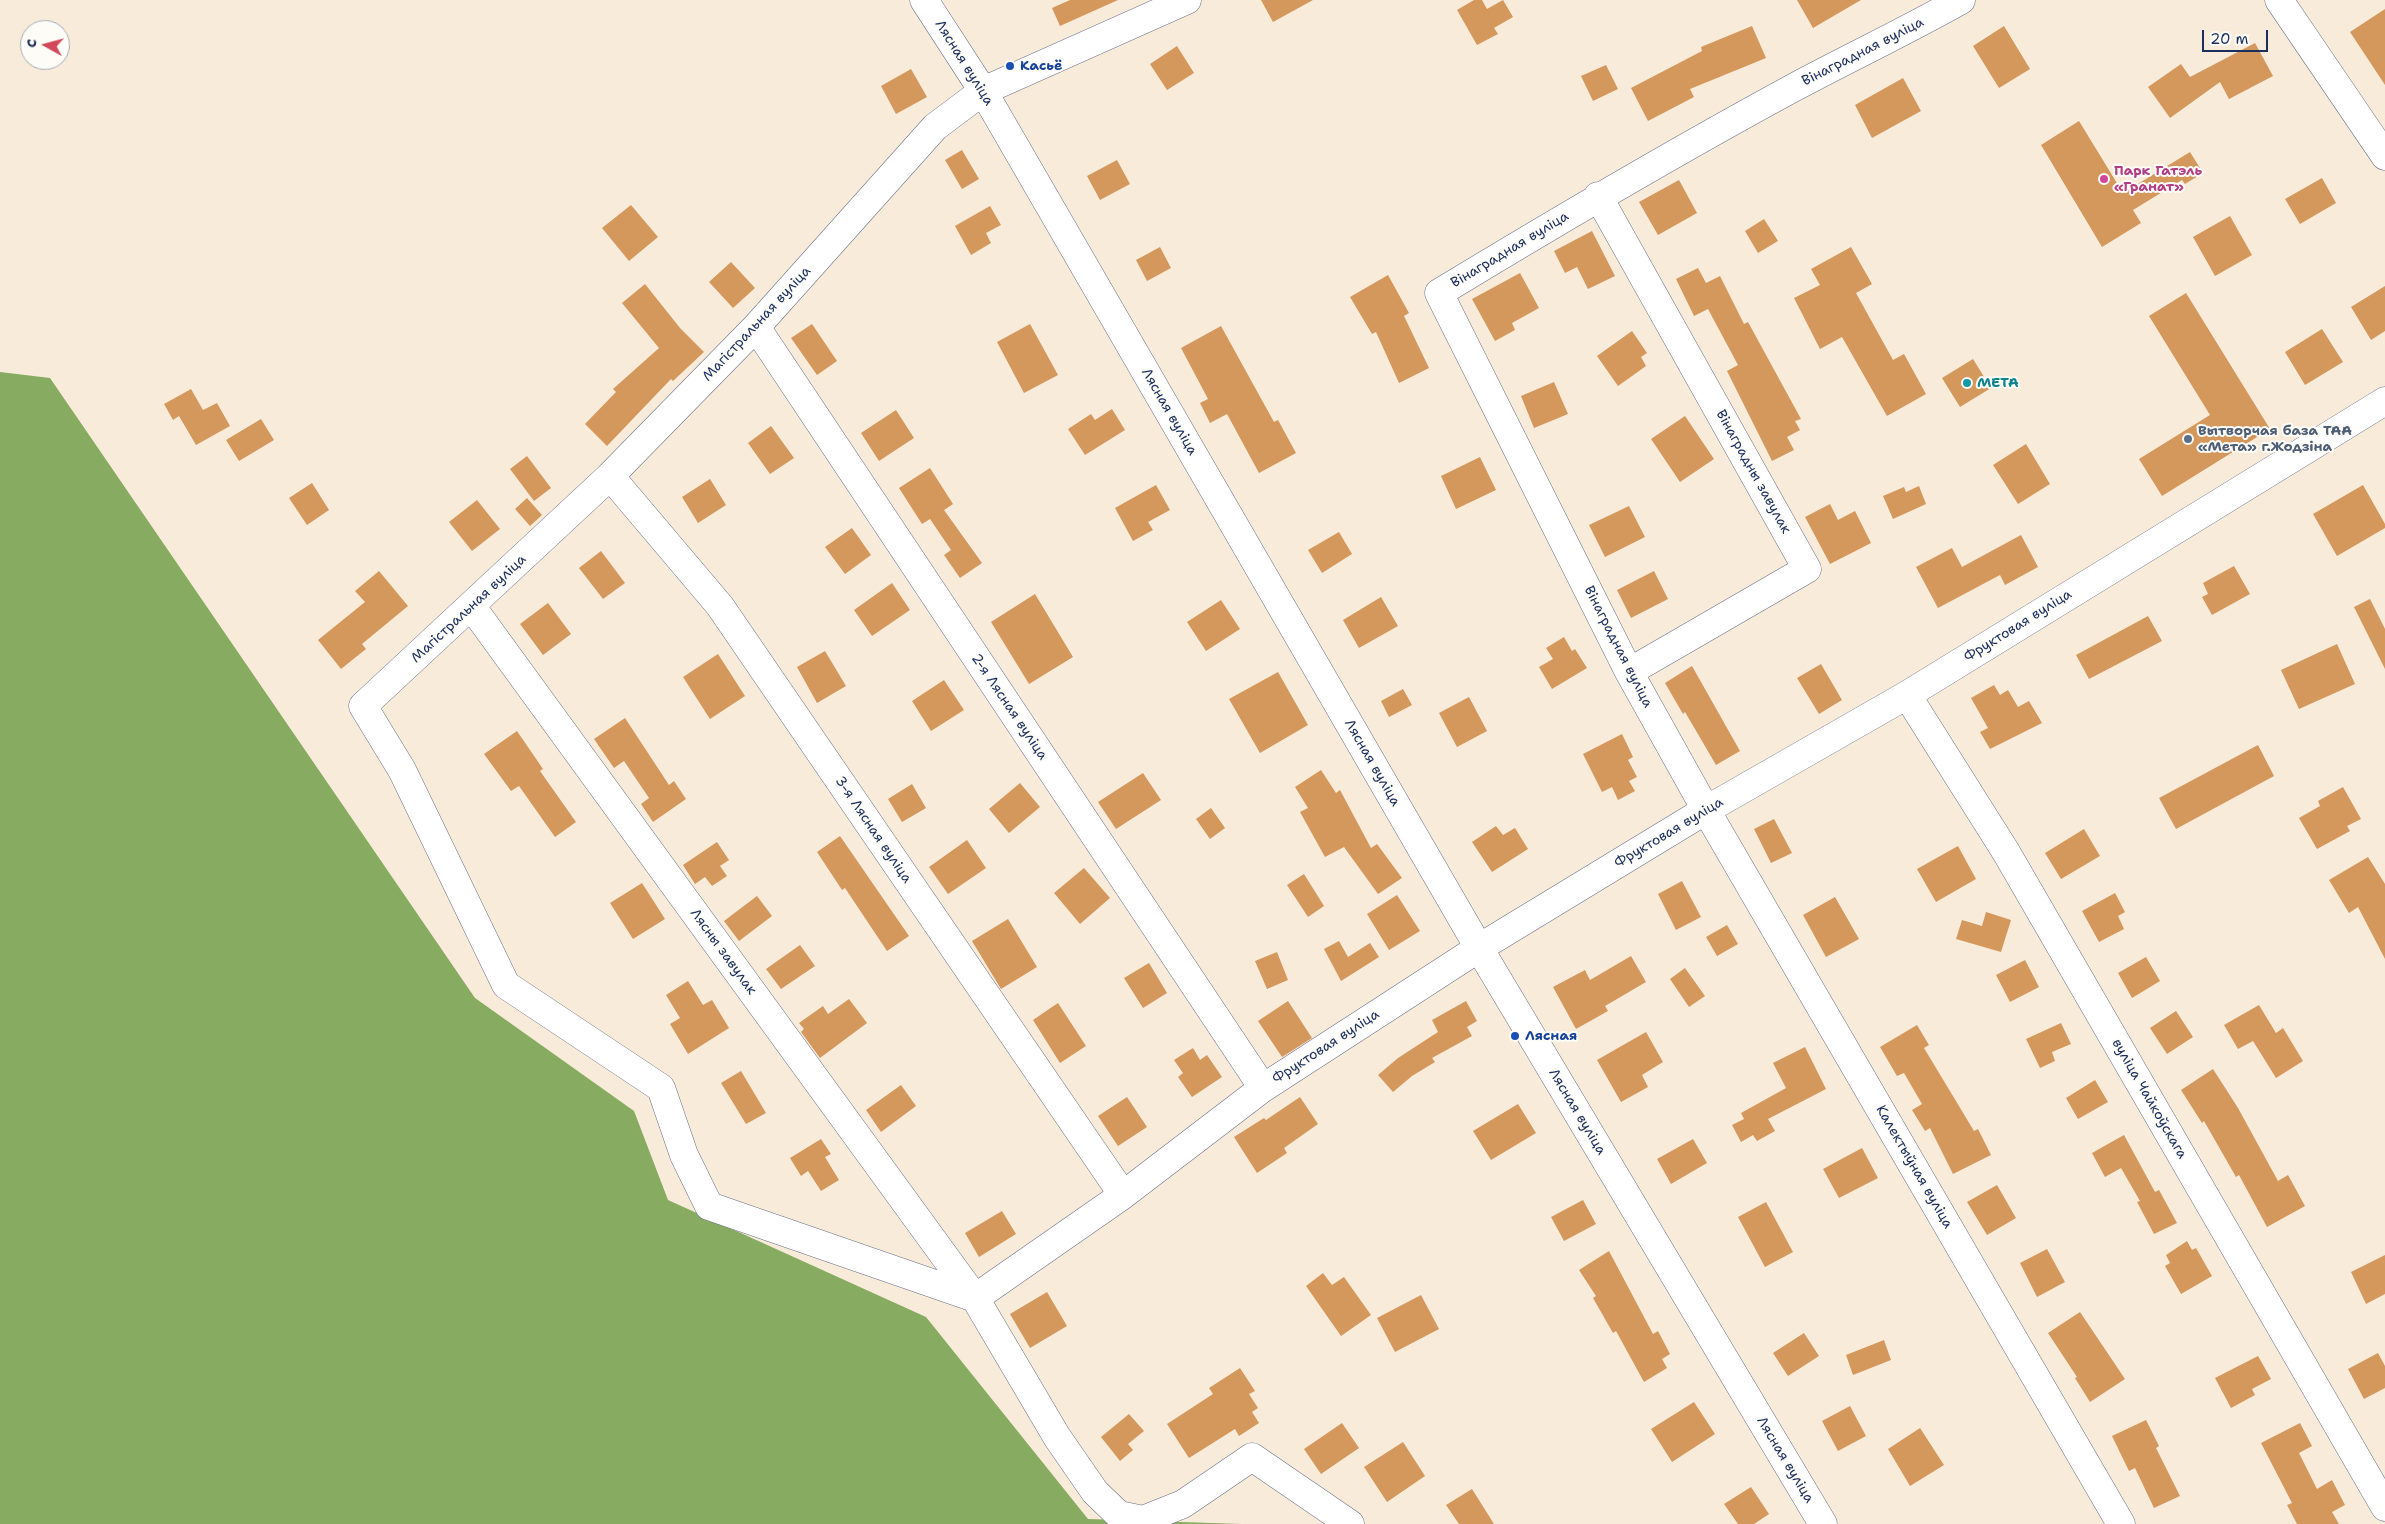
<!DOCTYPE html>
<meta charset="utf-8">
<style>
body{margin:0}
#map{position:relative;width:2385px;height:1524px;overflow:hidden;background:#f8ebd9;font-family:"Shantell Sans",sans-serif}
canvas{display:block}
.north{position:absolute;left:20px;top:20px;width:50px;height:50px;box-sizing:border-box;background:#fdfcf7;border:1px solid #a3aaba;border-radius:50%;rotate:277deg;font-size:14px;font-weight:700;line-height:20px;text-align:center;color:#1b2f5e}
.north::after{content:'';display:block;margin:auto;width:18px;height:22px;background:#d1495b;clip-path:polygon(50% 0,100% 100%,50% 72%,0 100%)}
.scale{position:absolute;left:2202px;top:30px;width:66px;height:22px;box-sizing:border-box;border:2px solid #1b2f5e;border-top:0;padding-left:6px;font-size:15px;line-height:18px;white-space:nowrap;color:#1b2f5e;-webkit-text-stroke:4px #fdfcf7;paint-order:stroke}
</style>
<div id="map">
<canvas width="2385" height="1524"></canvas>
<div class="north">С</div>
<div class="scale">20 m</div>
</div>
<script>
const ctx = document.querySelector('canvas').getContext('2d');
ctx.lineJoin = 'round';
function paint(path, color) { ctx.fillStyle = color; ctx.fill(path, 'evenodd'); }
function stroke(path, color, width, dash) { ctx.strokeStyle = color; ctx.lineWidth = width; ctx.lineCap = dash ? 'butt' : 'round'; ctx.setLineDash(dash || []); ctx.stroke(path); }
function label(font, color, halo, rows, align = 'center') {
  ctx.font = font + ' "Shantell Sans",sans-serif'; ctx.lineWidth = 4; ctx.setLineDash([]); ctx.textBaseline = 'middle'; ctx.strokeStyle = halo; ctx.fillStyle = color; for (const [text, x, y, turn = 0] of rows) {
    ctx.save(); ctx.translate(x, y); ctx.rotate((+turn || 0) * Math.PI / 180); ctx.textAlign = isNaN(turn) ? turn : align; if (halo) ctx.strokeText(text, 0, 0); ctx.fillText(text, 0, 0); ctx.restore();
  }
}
paint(new Path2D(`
 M0,372l50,6 425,620 159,113 34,89 258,117 162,202 154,5h-1242z`), '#86ab61');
paint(new Path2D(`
 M1070,0h48l-58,26 -8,-18z
 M1261,0h52l-40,22z
 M1474,0h8l5,9 16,-9 10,17 -19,11 4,6 -21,11 -20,-35z
 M1797,0h64l-48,28z
 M2385,9v76l-35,-53z
 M1752,26l14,32 -76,31 4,8 -46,24 -17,-33 71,-37 -1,-4z
 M2004,26l26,43 -31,19 -26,-42z
 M2255,43l18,33 -44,23 -9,-17 -50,36 -22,-31 33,-23 9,13z
 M1177,46l17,27 -27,17 -17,-26z
 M1606,65l12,24 -25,12 -12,-25z
 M911,69l16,28 -31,17 -15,-28z
 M1903,78l18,33 -49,27 -17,-33z
 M2079,121l44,72 67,-41 13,21 -18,11 -3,-4 -49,30 8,13 -39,24 -61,-102z
 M962,150l17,29 -17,10 -17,-29z
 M1117,160l13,24 -30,16 -13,-24z
 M2322,178l14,25 -36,21 -15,-25z
 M1679,180l18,33 -39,22 -19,-33z
 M631,205l27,32 -29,24 -27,-33z
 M990,206l11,19 -15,8 5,10 -20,12 -16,-29z
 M2230,216l22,39 -37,21 -22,-39z
 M1764,219l14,22 -20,12 -13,-22z
 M1592,231l23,45 -27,13 -11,-22 -12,6 -11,-22z
 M1160,247l11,21 -24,13 -11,-21z
 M1851,247l21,37 -16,9 37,67 11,-6 22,40 -39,22 -45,-79 -22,12 -26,-51 26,-13 -9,-16z
 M731,262l24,26 -22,20 -24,-26z
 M1698,268l8,15 14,-7 24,48 4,-2 53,97 -6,2 5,9 -13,7 7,13 -22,11 -45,-90 11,-6 -30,-56 -14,7 -18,-37z
 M1520,273l19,35 -27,15 3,7 -20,11 -23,-42z
 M1388,275l21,38 -5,3 25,52 -30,15 -23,-51 -4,2 -22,-37z
 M645,284l35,44 24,24 -31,29 -2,-2 -64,67 -22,-22 31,-32 -3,-3 46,-41 -37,-45z
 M2385,286v45l-14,9 -20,-33z
 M2186,293l84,136 -108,67 -23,-37 71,-44 -61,-99z
 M812,324l25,37 -20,14 -26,-37z
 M1030,324l28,51 -34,18 -27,-51z
 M1221,326l53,96 4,-2 18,33 -37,20 -32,-59 -17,9 -10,-20 8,-4 -27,-51z
 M2322,329l21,33 -38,23 -20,-33z
 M1632,331l15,22 -6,4 5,9 -28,20 -21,-30z
 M1973,359l18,29 -31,19 -18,-29z
 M1554,382l14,32 -34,14 -13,-32z
 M191,389l12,21 14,-7 13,23 -34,19 -17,-29 -6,4 -9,-16z
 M1112,409l13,21 -40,25 -17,-26 23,-15 4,6z
 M896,410l18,28 -35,23 -18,-28z
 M1685,416l29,43 -34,23 -29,-43z
 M261,419l13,21 -35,21 -13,-21z
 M771,426l23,32 -24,16 -22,-31z
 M2026,444l24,40 -32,20 -25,-39z
 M527,456l24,32 -17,13 -24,-32z
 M1480,457l16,33 -40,19 -15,-33z
 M930,468l23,36 -9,6 38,53 -22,15 -16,-23 7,-5 -21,-31 -8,5 -23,-36z
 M710,479l16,26 -28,18 -16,-26z
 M312,483l17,27 -22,15 -18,-27z
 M1156,485l14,25 -22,12 5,8 -20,11 -18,-33z
 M2363,485l22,39v4l-48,28 -24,-42z
 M1919,486l7,18 -33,15 -10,-23 21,-9 2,5z
 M527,498l15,17 -12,11 -15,-17z
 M477,500l23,29 -28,22 -23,-29z
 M1830,504l8,16 17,-9 16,32 -41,21 -25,-47z
 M1629,506l16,31 -40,20 -16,-32z
 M852,528l19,27 -26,19 -20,-27z
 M1339,532l13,22 -30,19 -14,-23z
 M2021,535l17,32 -33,18 -5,-10 -62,33 -22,-41 36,-19 10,19z
 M601,551l24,32 -22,16 -24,-31z
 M2234,566l16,28 -38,21 -10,-18 6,-3 -5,-11z
 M379,571l29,35 -46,38 4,5 -25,20 -23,-29 47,-38 -10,-11z
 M1654,571l14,28 -37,19 -14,-28z
 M892,583l18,27 -38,26 -18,-26z
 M1035,594l38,63 -44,27 -38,-62z
 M1381,597l17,29 -39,22 -16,-28z
 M2370,599l15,30v40l-31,-62z
 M1221,600l19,29 -34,22 -19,-29z
 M548,603l23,31 -28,21 -23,-31z
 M2148,616l14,25 -73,38 -13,-24z
 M1564,637l8,14 3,-2 12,19 -35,21 -13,-22 14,-8 -7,-11z
 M2337,644l18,40 -56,25 -18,-39z
 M825,651l21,35 -29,17 -20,-36z
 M718,654l27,42 -35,23 -27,-42z
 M1821,664l21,36 -23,14 -22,-36z
 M1692,666l48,85 -24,14 -31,-53 -2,2 -18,-31z
 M1278,672l30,53 -48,28 -31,-54z
 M944,680l20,30 -33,21 -19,-30z
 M1994,685l6,10 8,-5 10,17 11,-6 13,22 -52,26 -10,-17 8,-4 -17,-30z
 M1403,689l9,16 -23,12 -8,-16z
 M1469,697l18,34 -30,16 -18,-34z
 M625,718l44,67 5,-4 12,18 -33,23 -12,-18 8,-6 -25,-37 -10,7 -20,-29z
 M517,731l26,38 -3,2 36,51 -21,15 -36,-51 -8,5 -27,-37z
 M1622,734l11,23 -5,3 9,17 -8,4 6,10 -17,9 -6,-13 -10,5 -19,-38z
 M2258,745l16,31 -98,53 -17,-31z
 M1321,770l15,23 4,-3 31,58 6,-4 25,34 -24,16 -34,-47 -19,10 -25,-45 8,-4 -13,-21z
 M1143,773l18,27 -45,29 -18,-27z
 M1020,783l20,24 -31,26 -20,-24z
 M912,784l14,24 -24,14 -14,-23z
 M2343,787l18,32 -14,7 3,5 -33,18 -18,-31 21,-12 -2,-5z
 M1211,808l14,20 -15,11 -14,-20z
 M1774,819l18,34 -21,10 -17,-34z
 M1496,826l7,9 12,-7 13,21 -36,23 -20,-30z
 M2084,829l16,27 -39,23 -16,-26z
 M840,836l69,100 -22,15 -42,-63 -3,2 -25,-38z
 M967,840l19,28 -38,26 -19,-27z
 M717,842l12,18 -9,6 7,10 -15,10 -7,-9 -10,7 -12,-19z
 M1958,846l18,33 -40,23 -19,-33z
 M2368,857l17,27v75l-27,-52 -9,6 -20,-33z
 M1084,868l26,30 -30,26 -26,-31z
 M1304,874l20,32 -16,11 -21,-32z
 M1682,881l19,36 -25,13 -18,-36z
 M642,883l23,36 -32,20 -23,-36z
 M2115,893l10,19 -7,4 6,13 -25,13 -17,-31z
 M1397,895l23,36 -31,19 -22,-36z
 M757,896l15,20 -33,25 -15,-20z
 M1835,897l24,42 -33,18 -23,-42z
 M1986,912l25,8 -10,32 -45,-13 6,-19 20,6z
 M1008,919l29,48 -36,22 -29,-48z
 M1727,925l11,19 -21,12 -11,-19z
 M1339,941l9,16 22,-14 9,14 -38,24 -17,-32z
 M800,945l15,21 -34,23 -15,-20z
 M1277,952l11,28 -21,9 -12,-28z
 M1631,956l15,26 -41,24 3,5 -32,18 -23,-42 32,-17 5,10z
 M2146,957l14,24 -28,17 -14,-25z
 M2025,960l14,27 -29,15 -14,-27z
 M1149,963l18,30 -24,15 -19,-30z
 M1685,968l20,28 -16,11 -19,-28z
 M688,981l15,24 9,-5 17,28 -41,26 -18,-30 10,-6 -14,-23z
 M849,999l18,24 -47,35 -19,-26 3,-3 -5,-6 24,-17 5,8z
 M1288,1001l24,37 -30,19 -24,-36z
 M1466,1001l11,20 -10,6 5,9 -40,22 3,4 -23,14 -19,16 -15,-17 20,-17 40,-26 -6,-12z
 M1058,1003l28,43 -26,17 -27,-43z
 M2259,1005l17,28 7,-5 20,33 -27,17 -23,-37 -15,8 -14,-24z
 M2176,1011l17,26 -26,17 -17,-26z
 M2061,1023l10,21 -19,8 3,9 -15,7 -14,-29z
 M1917,1025l12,20 -5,3 50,83 4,-2 13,26 -38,19 -23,-46 -5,3 -13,-21 10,-6 -18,-31 -7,3 -17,-29z
 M1646,1032l17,30 -21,13 6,12 -27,15 -24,-42z
 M1805,1047l21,42 -58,30 7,12 -18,10 -4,-6 -12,7 -9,-17 12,-6 -3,-6 45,-25 -13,-25z
 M1193,1048l7,12 7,-5 15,22 -30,20 -14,-20 5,-4 -9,-13z
 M2213,1069l25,39 40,73 10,-6 17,31 -38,21 -28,-52 -3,2 -32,-56 -2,2 -21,-33z
 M741,1071l25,42 -20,11 -25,-41z
 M2095,1080l13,22 -30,17 -12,-21z
 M901,1085l15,21 -35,26 -15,-22z
 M1127,1097l20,30 -29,19 -20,-30z
 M1300,1097l18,27 -34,24 3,5 -30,20 -23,-36 30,-19 2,2z
 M1518,1104l18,29 -45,27 -18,-29z
 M2124,1135l31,57 4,-2 18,33 -23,11 -17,-32 3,-1 -19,-33 -16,9 -13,-24z
 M821,1139l10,15 -6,3 14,23 -18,11 -13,-20 -7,5 -11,-18z
 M1693,1139l14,24 -36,21 -14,-25z
 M1862,1148l16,30 -39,20 -16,-29z
 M1997,1185l19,33 -29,17 -20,-33z
 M1583,1200l13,24 -32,17 -13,-24z
 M1766,1202l27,50 -28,15 -27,-50z
 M1002,1211l14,23 -37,23 -14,-24z
 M2187,1241l5,9 4,-2 16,28 -31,18 -16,-28 5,-3 -4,-8z
 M2047,1249l18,33 -28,15 -17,-34z
 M1609,1251l44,83 5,-3 12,23 -8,5 5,9 -23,14 -28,-51 -3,2 -20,-35 3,-2 -17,-26z
 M2385,1255v39l-19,10 -15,-32z
 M1323,1273l9,12 12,-8 27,38 -30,21 -35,-50z
 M1047,1292l20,34 -37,22 -20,-34z
 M1421,1295l18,34 -44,23 -18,-34z
 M2080,1312l45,67 -35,23 -15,-24 2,-1 -29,-44z
 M1804,1333l15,23 -31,20 -15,-23z
 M1884,1340l7,20 -38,15 -7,-20z
 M2378,1353l7,13v22l-21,11 -16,-30z
 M2258,1356l13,23 -19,10 3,6 -24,13 -16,-30z
 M1240,1368l15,23 -6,3 9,14 -6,4 7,11 -20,13 -4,-7 -46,29 -22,-34 46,-30 -4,-6z
 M1694,1402l21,32 -43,28 -21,-33z
 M1850,1406l16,30 -28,15 -16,-30z
 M1129,1414l15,17 -16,13 5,6 -13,11 -19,-24z
 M2146,1420l13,26 -3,2 24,48 -26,12 -19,-40 -6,3 -17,-35z
 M1342,1423l17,25 -38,26 -17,-25z
 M2300,1423l12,23 -13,7 18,36 15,-9 13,25 -13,7 7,12h-42l-10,-19 5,-2 -31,-60z
 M1920,1428l24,37 -34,21 -22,-37z
 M1403,1442l22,34 -38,26 -23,-35z
 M1751,1487l18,27 -15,10h-16l-14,-20z
 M1472,1489l22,35h-35l-13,-19z`), '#d4975c');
const minor = new Path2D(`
 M924,0l59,91 496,857 344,576
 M1961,0c-55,31 -112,58 -168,88 -120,65 -237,134 -354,205l190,379 77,138 415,714
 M2279,0l106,156
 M1598,196l209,373 -178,103
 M756,327l507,761
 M610,476l110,130 403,589
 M472,607l503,691 82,139 38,55 24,23 24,5 40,-16 69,-47 98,67
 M1907,695l99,157 379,655
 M975,1298l-266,-92 -25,-51 -23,-67 -155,-103 -104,-215 -39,-64 247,-230 146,-149 179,-200 48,-36 204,-91
 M975,1298l148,-103 140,-107 216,-140 227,-138 201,-115 478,-294`);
stroke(minor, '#687189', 29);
stroke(minor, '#fff', 28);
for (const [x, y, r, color] of [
 [1010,66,5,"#1a4fb4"],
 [2104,179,5,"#d1479c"],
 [1967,383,5,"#0f9aa8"],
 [2188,439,5,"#5c6f8a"],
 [1515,1036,5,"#1a4fb4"]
]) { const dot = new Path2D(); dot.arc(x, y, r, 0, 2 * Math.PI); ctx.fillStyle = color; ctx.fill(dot); stroke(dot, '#fdfcf7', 2); }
label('14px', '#1b2f5e', '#fdfcf7', [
 ["Вінаградная вуліца",1863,52,-27],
 ["Лясная вуліца",964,63,58],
 ["Вінаградная вуліца",1510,250,-31],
 ["Магістральная вуліца",757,324,-47],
 ["Лясная вуліца",1169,412,60],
 ["Вінаградны завулак",1753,472,61],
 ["Магістральная вуліца",469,609,-43],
 ["Фруктовая вуліца",2018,626,-32],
 ["Вінаградная вуліца",1618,647,63],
 ["2-я Лясная вуліца",1009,707,56],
 ["Лясная вуліца",1372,763,60],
 ["3-я Лясная вуліца",873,830,56],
 ["Фруктовая вуліца",1669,833,-31],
 ["Лясны завулак",723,952,54],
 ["Фруктовая вуліца",1326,1047,-33],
 ["вуліца Чайкоўскага",2149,1099,60],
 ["Лясная вуліца",1577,1112,59],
 ["Калектыўная вуліца",1914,1167,60],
 ["Лясная вуліца",1785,1460,59]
]);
label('bold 14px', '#164399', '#fdfcf7', [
 ["Касьё",1020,66],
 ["Лясная",1525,1036]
], 'left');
label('bold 14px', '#b23c85', '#fdfcf7', [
 ["Парк Гатэль",2114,171],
 ["«Гранат»",2114,187]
], 'left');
label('bold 14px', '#0d838f', '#fdfcf7', [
 ["МЕТА",1977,383]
], 'left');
label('bold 14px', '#4e5e75', '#fdfcf7', [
 ["Вытворчая база ТАА",2198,431],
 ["«Мета» г.Жодзіна",2198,447]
], 'left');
</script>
